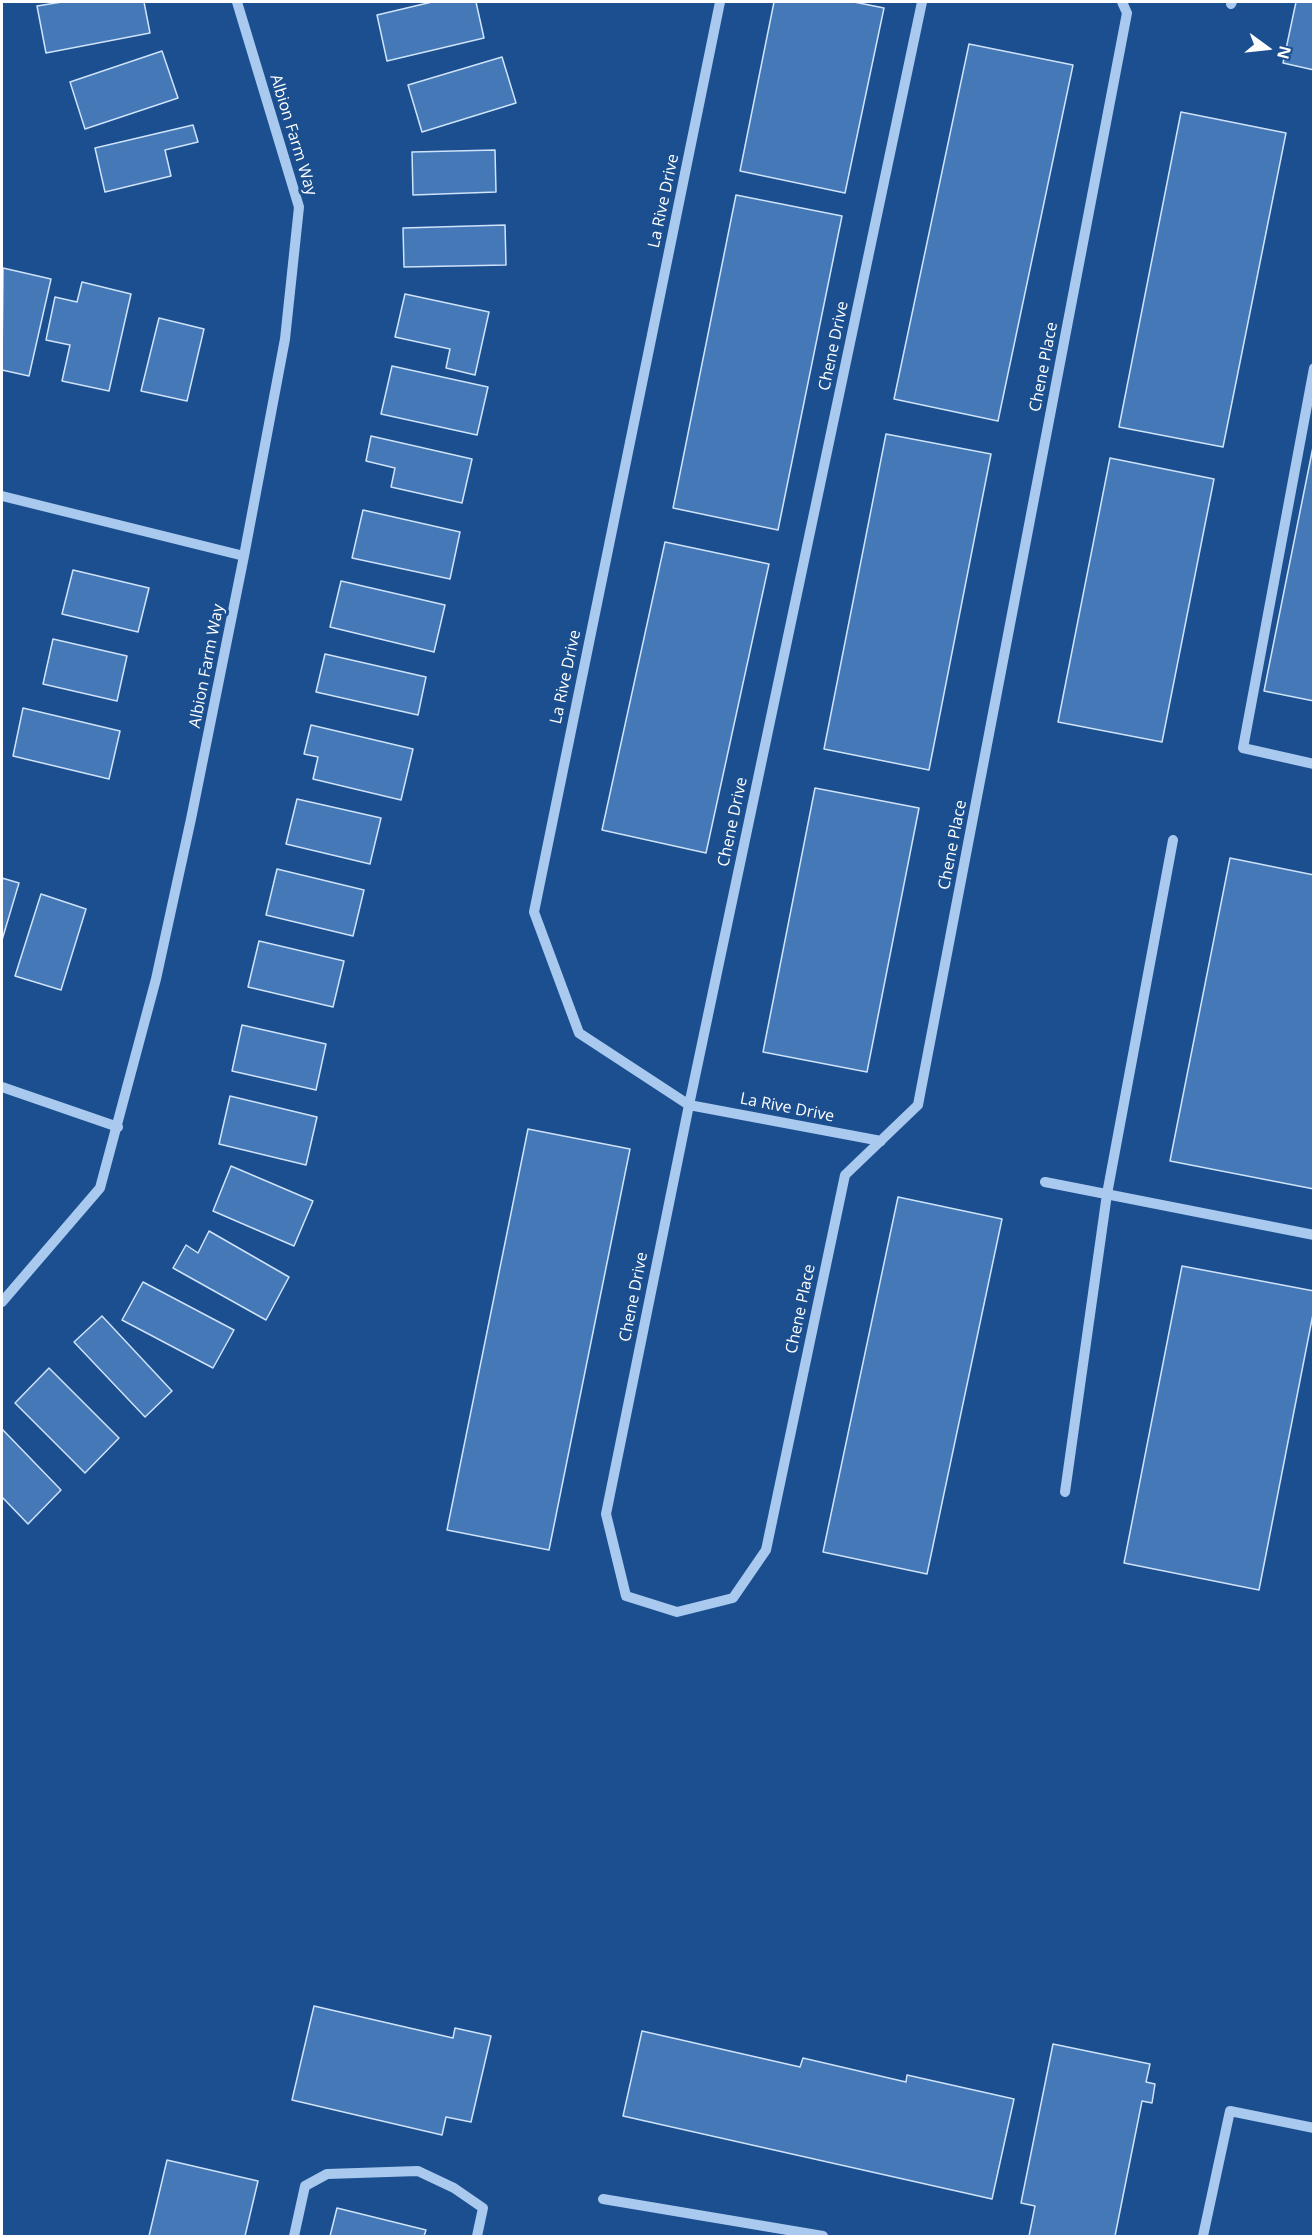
<!DOCTYPE html>
<style>
body{margin:0}
#map{position:relative;width:1315px;height:2238px;overflow:hidden;background:#1b4f8f;font-family:"Open Sans",sans-serif}
canvas{display:block}
.frame{position:absolute;inset:0;border:3px solid #fff;pointer-events:none}
.north{position:absolute;left:1237px;top:18px;width:60px;height:60px;-webkit-text-stroke:4px #1b4f8f;paint-order:stroke;rotate:105deg;font-size:16px;font-weight:700;line-height:24px;text-align:center;color:#fff}
.north::after{content:'';display:block;margin:auto;width:21px;height:27px;background:#fff;clip-path:polygon(50% 0,100% 100%,50% 72%,0 100%)}
</style>
<div id="map">
<canvas width="1315" height="2238"></canvas>
<div class="frame"></div>
<div class="north">N</div>
</div>
<script>
const ctx = document.querySelector('canvas').getContext('2d');
ctx.lineJoin = 'round';
function paint(path, color) { ctx.fillStyle = color; ctx.fill(path, 'evenodd'); }
function stroke(path, color, width, dash) { ctx.strokeStyle = color; ctx.lineWidth = width; ctx.lineCap = dash ? 'butt' : 'round'; ctx.setLineDash(dash || []); ctx.stroke(path); }
function label(font, color, halo, rows, align = 'center') {
  ctx.font = font + ' "Open Sans",sans-serif'; ctx.lineWidth = 6; ctx.setLineDash([]); ctx.textBaseline = 'middle'; ctx.strokeStyle = halo; ctx.fillStyle = color; for (const [text, x, y, turn = 0] of rows) {
    ctx.save(); ctx.translate(x, y); ctx.rotate((+turn || 0) * Math.PI / 180); ctx.textAlign = isNaN(turn) ? turn : align; if (halo) ctx.strokeText(text, 0, 0); ctx.fillText(text, 0, 0); ctx.restore();
  }
}
const building = new Path2D(`
 M62,2h82l6,31 -104,20 -9,-47z
 M432,2h44l8,36 -97,23 -10,-46z
 M774,2h80l30,6 -39,185 -105,-22z
 M1296,2h18v68l-31,-7z
 M969,44l104,21 -75,356 -104,-22z
 M162,51l16,47 -93,31 -15,-47z
 M502,57l14,46 -94,29 -14,-47z
 M1181,112l105,21 -63,314 -104,-20z
 M193,125l5,17 -33,8 6,26 -66,16 -10,-44z
 M495,150l1,42 -83,3 -1,-43z
 M736,195l106,21 -64,314 -105,-22z
 M505,225l1,40 -102,2 -1,-39z
 M3,268l48,11 -22,97 -27,-6z
 M82,282l49,12 -22,97 -47,-10 8,-36 -24,-5 9,-43 22,5z
 M405,294l84,18 -14,63 -29,-7 4,-19 -55,-12z
 M159,318l45,11 -17,72 -46,-10z
 M392,366l96,21 -11,48 -96,-21z
 M886,434l105,20 -62,316 -105,-21z
 M371,436l101,23 -10,44 -71,-16 4,-19 -29,-7z
 M1314,442v259l-50,-10z
 M1110,458l104,21 -52,263 -104,-20z
 M363,510l97,22 -10,47 -98,-21z
 M665,542l104,22 -63,289 -104,-23z
 M73,570l76,18 -11,44 -76,-18z
 M341,581l104,24 -11,47 -104,-25z
 M53,639l74,17 -10,45 -74,-17z
 M325,654l101,23 -8,38 -102,-23z
 M23,708l97,23 -11,48 -96,-23z
 M311,725l102,24 -12,51 -88,-21 5,-22 -14,-3z
 M815,788l104,20 -52,264 -104,-20z
 M297,799l84,19 -11,46 -84,-20z
 M1230,858l84,17v314l-144,-28z
 M277,869l87,21 -11,46 -87,-21z
 M2,878l17,5 -17,57z
 M41,894l45,15 -25,81 -46,-14z
 M259,941l85,20 -11,46 -85,-20z
 M242,1025l84,19 -10,46 -84,-19z
 M230,1096l87,21 -11,48 -87,-21z
 M528,1129l102,20 -81,401 -102,-20z
 M231,1166l82,35 -19,45 -81,-35z
 M898,1197l104,22 -75,355 -104,-22z
 M209,1231l80,46 -23,43 -93,-52 13,-23 12,8z
 M1182,1266l132,25v18l-55,281 -135,-27z
 M143,1282l91,48 -21,38 -91,-48z
 M102,1316l70,75 -27,26 -71,-75z
 M49,1368l70,70 -34,35 -70,-70z
 M2,1429l59,61 -33,34 -26,-27z
 M314,2006l139,32 2,-10 36,8 -20,86 -25,-5 -4,18 -150,-35z
 M642,2031l158,36 3,-9 103,24 1,-7 107,24 -22,100 -369,-83z
 M1053,2044l97,20 -4,18 9,2 -3,19 -10,-2 -27,135h-86l6,-30 -14,-3z
 M167,2160l91,21 -13,55h-96z
 M337,2208l89,22 -2,6h-94z`);
paint(building, '#4478b7');
stroke(building, '#cfe3fa', 1.5);
stroke(new Path2D(`
 M720,2l-186,910 45,121 110,72 192,36
 M922,2l-233,1103 -83,409 20,82 51,16 56,-14 33,-48 79,-375 73,-70 209,-1092 -5,-11
 M1231,4l1,-2
 M1314,368l-71,380 71,16
 M2,496l242,60
 M2,1087l116,40
 M1045,1182l269,53
 M2,1302l98,-114 56,-209 35,-160 53,-263 41,-217 14,-132 -62,-205
 M1065,1492l42,-298 66,-354
 M603,2199l220,37
 M294,2236l11,-50 22,-12 91,-3 36,17 29,20 -6,28
 M1203,2236l27,-125 84,17`), '#a9c9ee', 10);
label('16px', '#fff', '#1b4f8f', [
 ["Albion Farm Way",293,135,73],
 ["La Rive Drive",664,201,-78],
 ["Chene Drive",834,346,-78],
 ["Chene Place",1044,367,-79],
 ["Albion Farm Way",207,666,-79],
 ["La Rive Drive",566,677,-78],
 ["Chene Drive",733,822,-78],
 ["Chene Place",953,845,-79],
 ["La Rive Drive",787,1108,11],
 ["Chene Drive",634,1297,-79],
 ["Chene Place",801,1309,-78]
]);
</script>
